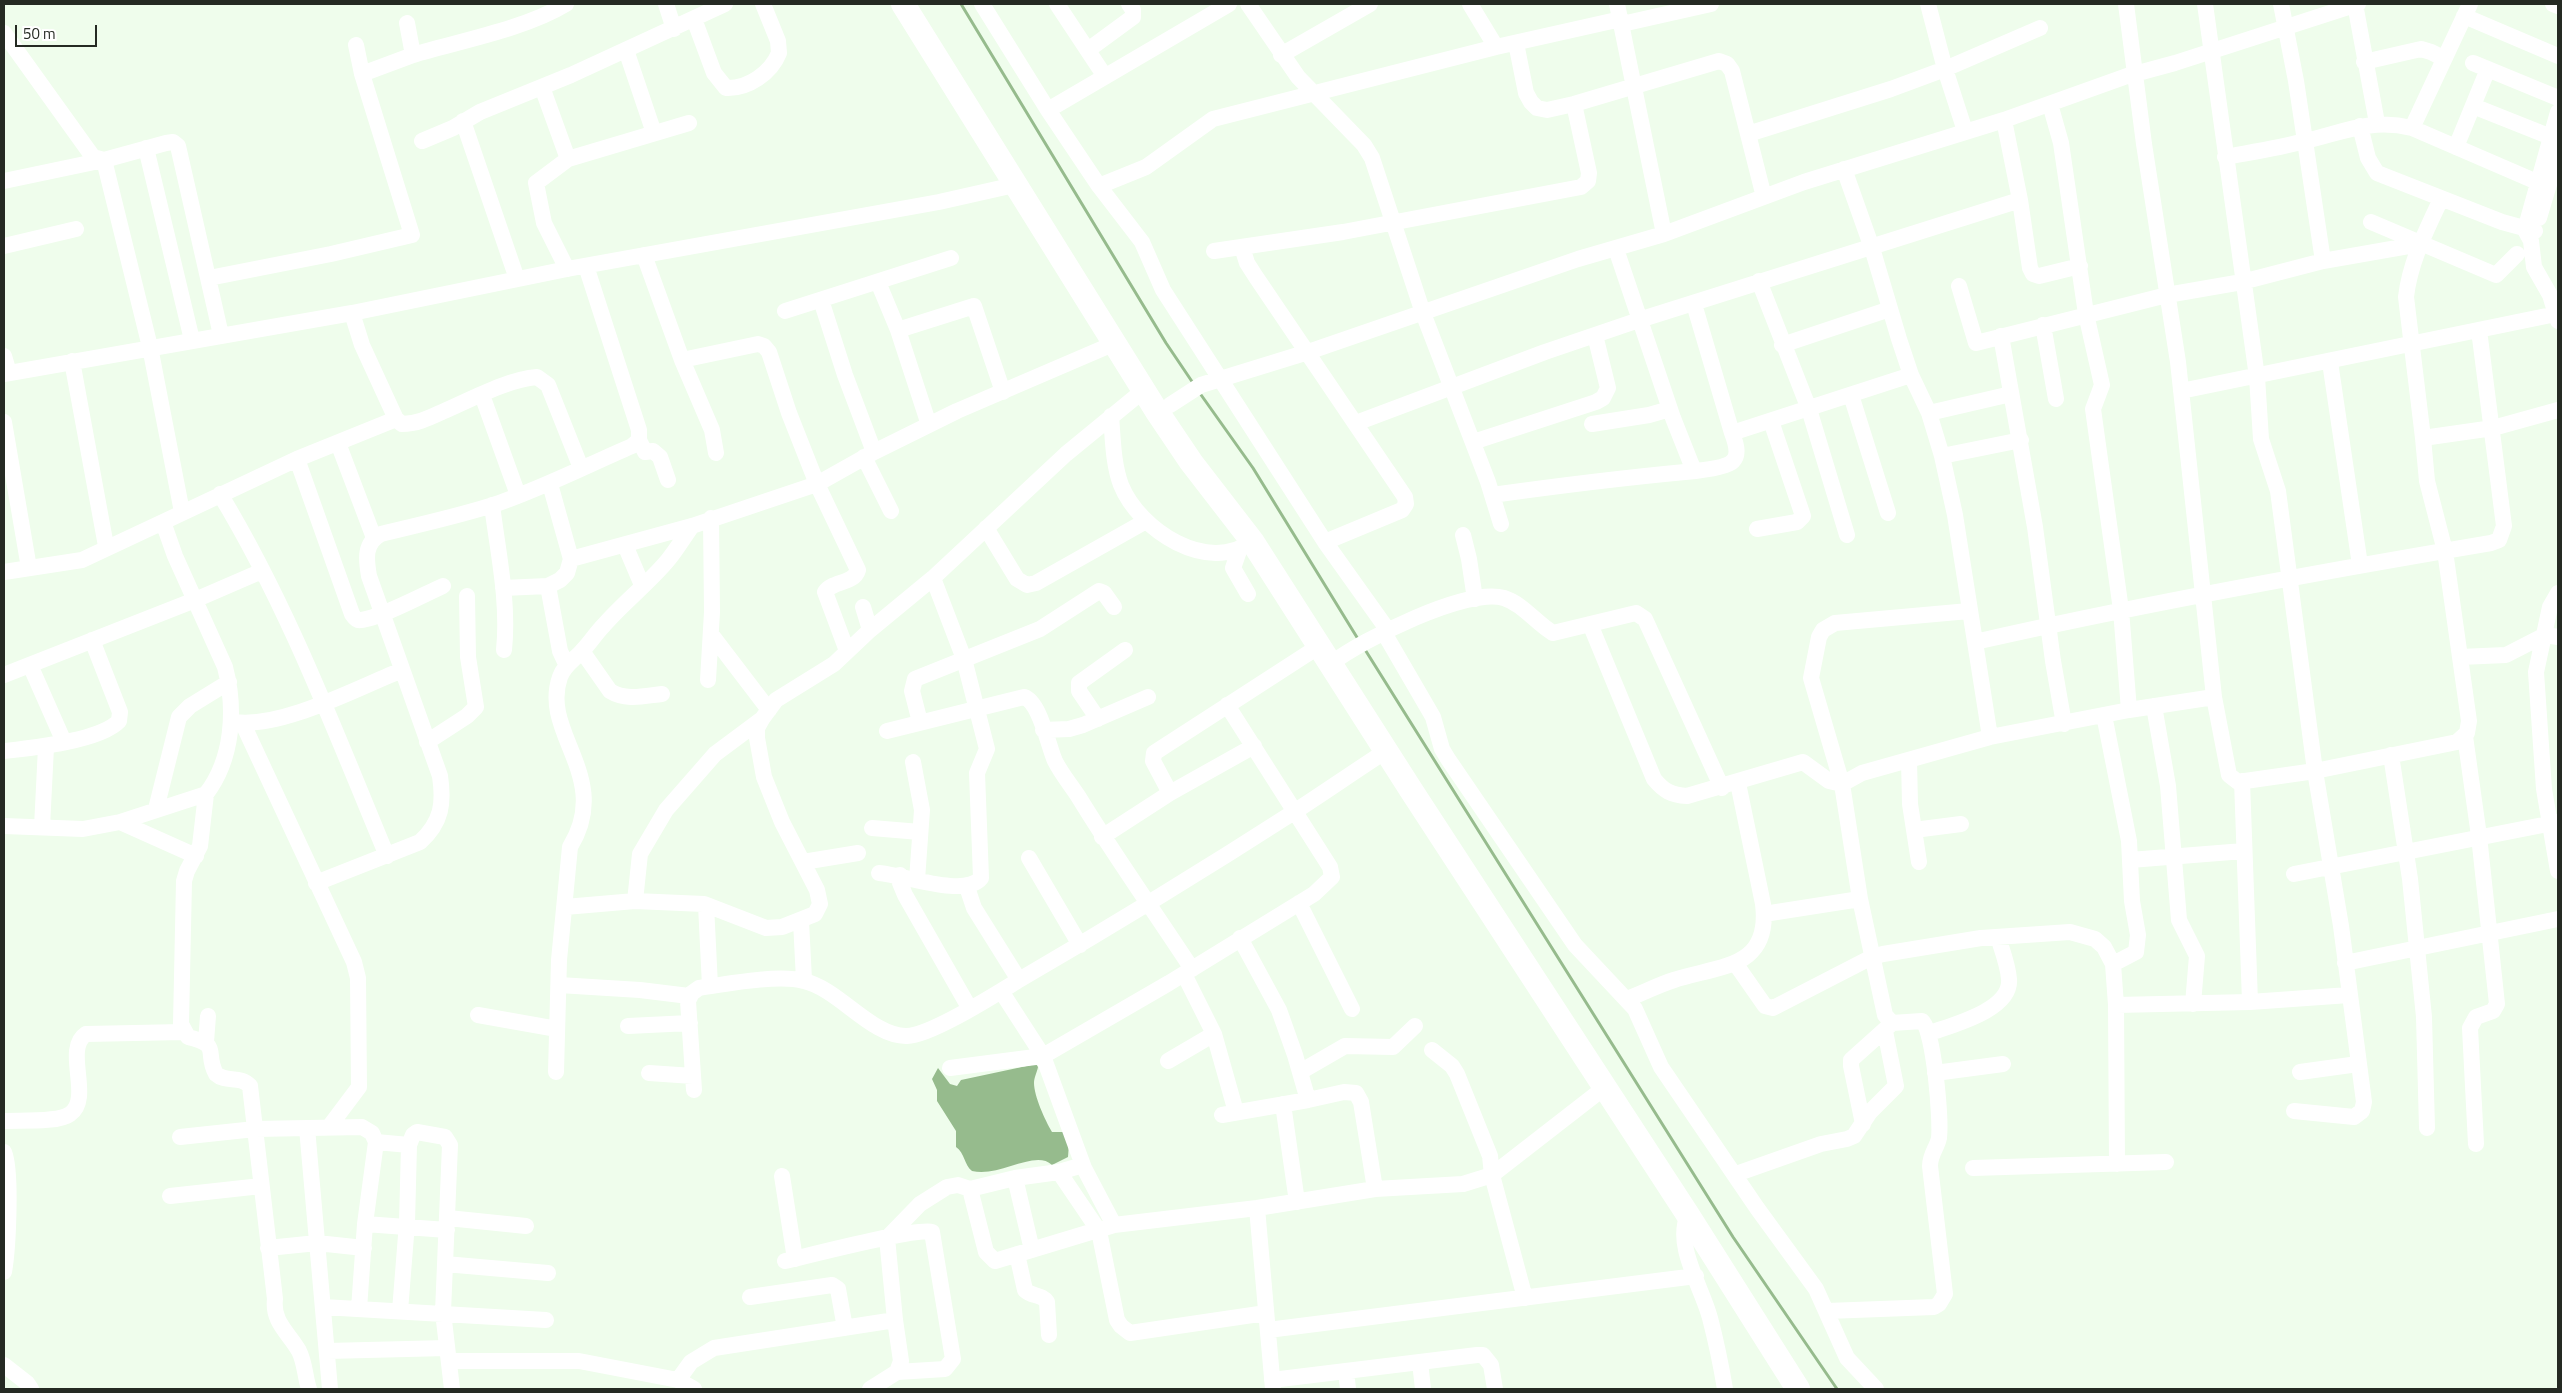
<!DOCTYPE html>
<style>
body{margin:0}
#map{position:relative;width:2562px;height:1393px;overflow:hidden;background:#effdec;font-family:"Titillium Web",sans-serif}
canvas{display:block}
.frame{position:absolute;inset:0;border:5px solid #252a23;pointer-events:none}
.scale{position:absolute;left:15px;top:25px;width:82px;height:22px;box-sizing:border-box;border:2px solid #252a23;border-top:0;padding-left:6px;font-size:15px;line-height:18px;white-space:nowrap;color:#252a23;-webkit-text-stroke:4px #fff;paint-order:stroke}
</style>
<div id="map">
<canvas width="2562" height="1393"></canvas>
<div class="frame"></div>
<div class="scale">50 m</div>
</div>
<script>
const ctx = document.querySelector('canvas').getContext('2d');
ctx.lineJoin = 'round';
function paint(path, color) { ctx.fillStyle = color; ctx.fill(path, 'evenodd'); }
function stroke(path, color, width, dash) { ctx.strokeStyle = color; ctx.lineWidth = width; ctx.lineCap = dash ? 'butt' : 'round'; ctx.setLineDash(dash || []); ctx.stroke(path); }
paint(new Path2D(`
 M1036,1064l2,3c-1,5 -4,11 -4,16 0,13 11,37 18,49h12l5,11 -1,14 -16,8c-17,-16 -53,13 -80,6 -8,-6 -7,-18 -16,-24v-16l-19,-30v-11l-5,-11 6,-11 12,16 7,2 4,-6z`), '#96bb8d');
stroke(new Path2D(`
 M961,4l205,339 27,40
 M1199,392l54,76 105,171
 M1364,648l369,589 104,152`), '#96bb8d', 3);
stroke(new Path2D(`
 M666,4l8,25
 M982,4l66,106 51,76 43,56 21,48 162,252 62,87
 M1057,4l47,71
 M1248,4l50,73 66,68 8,13 51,155 65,169 13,42
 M1470,4l26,43
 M1617,4l47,230
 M1928,4l17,65 20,62
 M2126,4l18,140 34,218 36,335 15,78 9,7 77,-11 142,-29 10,-9 2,-12 -24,-170 -18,-70 -4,-43
 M2205,4l52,373 4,62 17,52 37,280 26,155 23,176 -2,9 -8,6 -60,-6
 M2281,4l15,77 27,180
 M2355,4l22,119
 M2553,4l5,2
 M2464,16l94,40
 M694,19l20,54 12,15c22,1 45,-15 53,-35l-1,-12 -15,-37
 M1622,24l89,-20
 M4,33l89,124 11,3 46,187 32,165
 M1516,43l10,50 5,9 6,6 10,2 27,-6 145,-43 8,3 5,7 32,126
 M626,50l27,80
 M1088,50l45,-33v-7l-4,-6
 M413,55c47,-14 112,-26 153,-51
 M1281,55l89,-51
 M2364,62l57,-13 10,3 12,6
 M2473,63l85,35
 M362,74l51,-19 -6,-32
 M542,87l26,72
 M2473,106l78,31
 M1048,110l181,-106
 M2558,112l-33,118 6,11 3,26 16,28 8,26
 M2004,120l16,80 10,68 3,6 6,2 41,-10
 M463,121l54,158
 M2360,126l8,32 9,15 125,49 33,9
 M2412,128l58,-124
 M1748,134l143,-45 54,-20 95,-41
 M422,141l31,-13 27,-16 91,-37 154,-71
 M2456,147l32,-78
 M146,148l46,192
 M2225,157c27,-5 54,-9 80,-16 39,-9 66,-23 107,-13l125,54
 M1844,169l28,79 27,91 12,36 18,38 13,43 13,59 35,222
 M4,181l100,-21 62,-17 7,-1 5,4 43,189
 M1099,186l47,-19 67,-48 283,-72 125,-28
 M2441,199c-15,32 -31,63 -35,98l17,141 70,-10 65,-18
 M2539,218l19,-64
 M2371,222l125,53 21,-21
 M4,246l72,-17
 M1242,247l5,16 9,14 149,220 1,7 -4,6 -77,32
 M1616,249l57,169 21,53
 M1214,251l129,-19 238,-45 7,-6 1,-8 -15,-69
 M644,255l38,105 30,70 4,23
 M567,269l-23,-46 -8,-40 32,-24 121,-36
 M209,278l122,-24 81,-19 -50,-161 -6,-29
 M1759,281l50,128 38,126
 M878,282l20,48 31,95
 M1959,286l17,57 191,-48 75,-13 81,-21 97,-17
 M821,300l24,75 29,77
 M785,311l166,-53
 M352,313l10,32 34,74 6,5c15,0 27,-6 40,-12 28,-12 66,-33 95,-35l11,8 33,83
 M2043,325l13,74
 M898,330l76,-24 29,86
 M2001,336l34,191 18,134 11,63
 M1782,345l108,-36
 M4,356l5,17
 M682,360l76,-16 6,2 5,6 20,61 28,71 41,86c-4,14 -26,11 -33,22l22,59
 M72,361l34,185
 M2330,362l30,203
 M4,374l348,-61 215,-44 372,-67 71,-16 5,-3
 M2181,391l375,-77
 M482,395l36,100
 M1851,395l37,118
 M1170,405l31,-20 107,-33 270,-93 86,-25 140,-52 200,-62 123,-44 48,-13 183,-59
 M1929,413l82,-19
 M1111,416c2,23 2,48 10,69 18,45 87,90 131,56
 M4,422l25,146
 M1356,423l189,-71 94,-32 381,-120
 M1592,424l57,-9 21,-6
 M1732,433l179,-58
 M639,440l6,12 8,-1 7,6 8,23
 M1473,442l123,-40 7,-4 5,-10 -13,-53
 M338,443l36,95
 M1942,456l79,-16
 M864,457l27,54
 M297,459l55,155c2,3 4,7 9,6 17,-1 64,-26 82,-34
 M220,494c69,114 116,240 167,362
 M1492,495c65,-9 129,-17 193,-23 11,-1 42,-4 48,-11 7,-7 2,-20 -1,-28l-38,-129
 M492,505c6,48 17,97 12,145
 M986,528l31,51 10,6 9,-2 110,-62
 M1757,529l40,-7 6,-6 -32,-95
 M1463,535l6,24 6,40
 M625,545l17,40
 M1240,548l-7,20 15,26
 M571,559l121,-33 125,-42 57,-32 83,-41 156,-67
 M4,572l78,-12 81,-38
 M548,586l12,65 7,15
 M503,588l45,-2 12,-6 7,-7 4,-14 -21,-75
 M2558,593l-8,14 -14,65 8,117 14,82
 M863,607l7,23
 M1590,624l64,155c10,12 17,16 33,17l116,-34 26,19 13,3 -31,-106 8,-41 4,-7 12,-7 134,-12
 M1383,631l50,86 9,32 6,10 127,186 60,64 26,58 96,141 59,81 31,69 29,31
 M711,634l58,76
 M1975,642c171,-39 344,-70 516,-99l8,-3 5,-14 -25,-196
 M582,651l28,40c16,10 34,5 52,3
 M2460,657l46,-2 39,-20 13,2
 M1332,663c30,-23 135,-76 172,-65 19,6 32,25 49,35l83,-20 9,6 77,169
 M30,665l34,77
 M4,675l191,-75 67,-29
 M708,680l4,-68 -1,-94
 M2154,706l14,80 11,134 18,36 -4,48
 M2129,710l85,-13
 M2104,715l25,126 3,60 6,34 -2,17 -23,12
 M1098,719l-19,-28v-8l46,-33
 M234,722c47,7 123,-34 168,-52
 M920,722l-8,-31 3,-12 125,-50 59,-38 5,2 10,14
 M243,724l111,238 4,16 1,109 -30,40
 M1043,730l26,-1 14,-4 65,-28
 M887,731l137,-34c16,5 24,48 31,64 6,12 15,23 23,35 36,59 76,115 114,173
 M2465,736l14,100 18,168 -4,7 -17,6 -6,11 6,116
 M427,742l40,-26 9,-9 -8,-50 -1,-61
 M4,751c28,-3 96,-10 115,-30l1,-9 -28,-72
 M2391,755l19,124 14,138 3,111
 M1909,760l1,44 9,58
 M913,762l9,48 -5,70
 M1170,793l-17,-32 1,-8 167,-108
 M206,794l-6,52 -13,25 -3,10 -3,143 7,13c34,8 16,15 28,37 10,9 24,1 34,12l25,213c-3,23 14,34 24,52 6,12 6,26 10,38
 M156,809l23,-92 11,-11 39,-24
 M120,822l76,34
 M4,826l79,3 37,-7 86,-28c27,-35 30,-85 19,-127l-50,-111 -12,-34 134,-63 99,-40
 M42,827l4,-80
 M872,828l48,4
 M1914,830l47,-6
 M1102,837l68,-44 84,-47
 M1029,858l51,87
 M2130,860l114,-9
 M803,862l55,-9
 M879,873c25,2 86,25 102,5l-4,-105 10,-24 -23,-90 -31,-81
 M2294,874l264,-52
 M900,875v8l5,12 65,114
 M316,883l104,-41c22,-20 24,-39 20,-66l-71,-200c-3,-17 -5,-33 12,-42 40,-10 79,-18 118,-31 46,-16 89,-38 133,-57l7,-6v-10l-53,-164
 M967,887l7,21 45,72
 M635,901l5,-47 26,-44 49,-56 47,-35
 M1299,903l53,106
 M706,905l4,81
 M565,907l70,-6 69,3 62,24 16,-1 33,-13 5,-10 -3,-14 -35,-68 -18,-45 -7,-39v-10l5,-9 14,-19 58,-36 36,-34 63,-52 133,-124 78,-64
 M1764,914l96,-15
 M801,921l3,59
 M1240,938l39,72 16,45 13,45 36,-8 12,1 5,9 14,87
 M1735,963l30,43 8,2 99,-51 11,-3 98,-16 89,-6 25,7 9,8 9,17 3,41 1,159
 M2345,963l213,-44
 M1184,974l30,60 22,78
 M559,985l81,5 49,6
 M1001,991l42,65 41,112 30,57
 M1627,999c16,-6 31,-14 47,-19 46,-15 97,-11 89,-76l-25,-121
 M2250,1002l99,-7
 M2116,1005l134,-3 -8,-221
 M478,1015l79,14
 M628,1026l62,-3
 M1930,1033c22,-8 82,-23 79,-54 -1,-14 -7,-29 -11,-42
 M206,1042l2,-26
 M1432,1050l20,16 5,8 33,82 2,19 33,123
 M1168,1061l46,-27
 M950,1068l93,-12 126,-73 145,-89 18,-17 -2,-10 -103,-162
 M556,1072l3,-112 11,-113c43,-70 -30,-114 -10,-170 4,-12 15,-18 22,-26 8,-8 14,-18 22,-26 20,-23 45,-42 64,-65 9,-11 16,-23 24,-34
 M1300,1072l45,-26 48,1 22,-21
 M2300,1072l58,-8
 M649,1073l44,3
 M1935,1073l68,-9
 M694,1090l-6,-89 4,-8 7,-5c27,-4 80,-14 105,-7 35,8 68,56 103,55 25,-1 89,-42 112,-56 93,-54 185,-110 275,-168 31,-20 61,-41 92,-61
 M1283,1104l14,98
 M1222,1115l86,-15
 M4,1121c15,-1 54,2 66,-7 23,-16 -7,-65 16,-80l97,-2
 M1863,1124l-12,-58v-6l39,-35
 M307,1128l23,261
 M180,1137l75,-8 107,-2 10,6 4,9 33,3 -2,78 -7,88
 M409,1145l4,-10 4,-3 28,5 5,8 -7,167 9,77
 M4,1152c8,19 4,97 0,120
 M1973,1168l193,-6
 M1059,1172l40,59 18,89 4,6 9,7 136,-20
 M1736,1174l85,-30 26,-5 7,-3 16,-24 26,-26 -11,-55
 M782,1176l13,83
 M1015,1178l17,72
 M970,1189l16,63 9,9 119,-36 143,-17 118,-19 88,-5 29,-9 112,-87
 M170,1196l91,-10
 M1257,1208l16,181
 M1688,1215c-14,31 14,72 22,103 6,23 11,47 15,71
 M448,1218l78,8
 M365,1224l82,6
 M268,1248l49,-5 47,5
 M1017,1254l8,36c7,7 17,4 22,12l2,33
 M785,1261c22,-5 133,-34 147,-29l21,127 -8,10 -48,3
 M445,1264l103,9
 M750,1297l82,-12 6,4 7,39
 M323,1307l223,13
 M359,1309l6,-85 11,-82
 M1827,1311l107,-4 5,-3 6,-10 -15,-128c0,-12 7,-18 9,-28 2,-18 -5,-108 -17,-117l-30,2 -7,-8 -25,-116 -18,-115 20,-11 128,-36 139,-27 -8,-100 -28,-201 9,-24 -16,-71 -25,-171 -11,-39
 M1268,1330l428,-54
 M327,1351l120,-3
 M449,1361h130l99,19 16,9
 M1420,1362l3,27
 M4,1365l23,18 4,6
 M1346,1371l2,18
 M678,1380l13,-18 23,-14 181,-28
 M1272,1380l205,-25h6l8,10 4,24
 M870,1389l27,-17 4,-11 -6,-41 -8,-82 33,-34 27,-17 11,-2 12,4 45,-11 44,-6 24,-7`), '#fff', 16);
stroke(new Path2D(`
 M903,4l253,406 35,52 61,79 159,249 277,425 110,174`), '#fff', 24);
</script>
